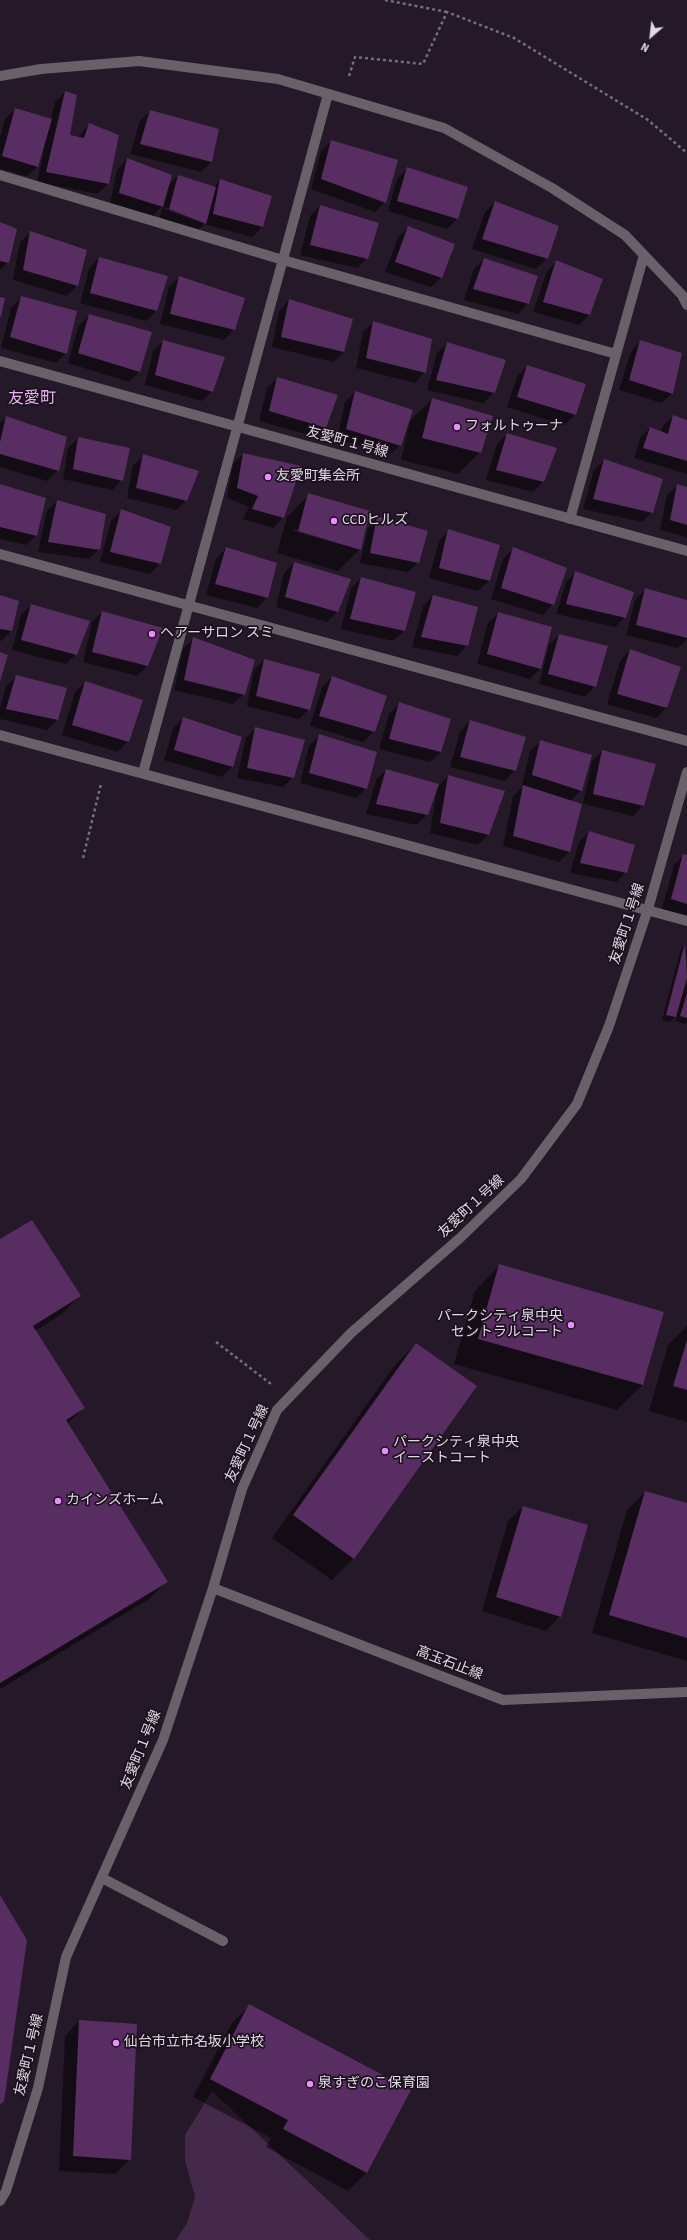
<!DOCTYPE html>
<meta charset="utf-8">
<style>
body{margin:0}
#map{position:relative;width:687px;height:2240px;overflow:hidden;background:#251828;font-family:"Source Sans 3",sans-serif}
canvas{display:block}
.north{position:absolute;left:631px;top:16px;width:40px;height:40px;-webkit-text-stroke:3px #1c0f1e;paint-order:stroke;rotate:208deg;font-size:11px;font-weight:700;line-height:16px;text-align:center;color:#e1d8e3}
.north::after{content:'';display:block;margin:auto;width:14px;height:18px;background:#e1d8e3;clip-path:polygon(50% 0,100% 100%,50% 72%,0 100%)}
</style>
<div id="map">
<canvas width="687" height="2240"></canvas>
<div class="north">N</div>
</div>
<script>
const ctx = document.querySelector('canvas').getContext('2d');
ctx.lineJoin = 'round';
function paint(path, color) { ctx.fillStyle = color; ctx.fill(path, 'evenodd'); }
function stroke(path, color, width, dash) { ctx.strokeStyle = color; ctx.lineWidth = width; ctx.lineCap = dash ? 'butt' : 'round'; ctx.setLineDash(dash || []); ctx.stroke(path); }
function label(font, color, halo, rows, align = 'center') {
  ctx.font = font + ' "Source Sans 3","Noto Sans JP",sans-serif'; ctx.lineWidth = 3.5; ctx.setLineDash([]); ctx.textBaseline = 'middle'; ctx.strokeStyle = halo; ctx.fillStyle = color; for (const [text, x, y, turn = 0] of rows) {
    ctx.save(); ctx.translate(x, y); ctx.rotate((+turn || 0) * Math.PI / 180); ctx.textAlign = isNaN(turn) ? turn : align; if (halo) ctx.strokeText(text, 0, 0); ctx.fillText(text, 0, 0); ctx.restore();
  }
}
paint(new Path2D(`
 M212,2091l158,149h-194l11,-17 8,-26 -10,-37v-25z`), '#45294a');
paint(new Path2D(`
 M65,92l4,43 9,3 11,-14 19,60 -11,10 -60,-12 7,-33h-1l-5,17 -11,10 -27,-7v-31l5,-19 10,-10 36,10 4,-17z
 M150,111l68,19 -7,32 -10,10 -71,-18 10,-33z
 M331,141l54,61 -10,10 -64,-23 10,-38z
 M127,159l41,27 10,-10 35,12 8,-8 41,47 -10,10 -48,-13 -9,9 -36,-13 4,-15 -11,12 -42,-13 7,-34zM164,207l36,13v2l-36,-13z
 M407,169l50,50 -10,10 -59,-18 9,-32z
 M495,202l52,56 -11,11 -64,-20 13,-37z
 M320,206l47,52 -10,10 -57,-13 10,-39z
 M0,223l8,39 -8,8z
 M408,227l33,50 -10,10 -46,-15 13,-34z
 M31,232l46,53 -10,11 -54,-16 7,-38z
 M99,258l57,53 -10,10 -66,-18 9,-34z
 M484,259l44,44 -10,11 -54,-14 10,-31z
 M557,261l32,54 -10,10 -46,-13 14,-41z
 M180,277l54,52 -10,11 -64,-16 9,-37z
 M22,297l44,56 -10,10 -55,-15 10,-40z
 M289,300l55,52 -11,10 -61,-15 7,-36z
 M89,315l50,57 -10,10 -61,-19 11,-38z
 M373,322l52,50 -10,11 -59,-15 7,-36z
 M163,341l49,50 -10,10 -57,-16 8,-34z
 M641,341l31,52 -10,10 -43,-13 12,-39z
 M447,343l58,18 -11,32 -11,10 -56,-13 10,-37z
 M527,366l58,18 -10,31 -11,10 -57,-18 10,-30z
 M277,378l48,49 -10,10 -56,-16 8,-33z
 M355,392l45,53 -10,10 -53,-16 8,-37z
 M432,399l48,53 -22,22 -57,-14 9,-39z
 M673,416l14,5v53l-53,-16 6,-20 10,-10 11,4 2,-6z
 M7,417l51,53 -11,11 -47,-14v-44z
 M508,434l35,47 -10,11 -47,-12 11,-36z
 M78,438l44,42 -10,10 -49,-11 5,-31z
 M243,454l40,63 -10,11 -30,-9 6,-12 -22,-9 6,-34z
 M144,455l42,45 -10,10 -49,-12 6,-33z
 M604,460l48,52 -10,10 -59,-13 11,-39z
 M0,485l37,50 -11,10 -26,-6z
 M678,485l9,3v49l-27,-7 7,-35z
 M309,495l51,54 -22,22 -61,-18 10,-36zM294,529l52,15v2l-53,-15z
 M57,501l42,48 -10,10 -51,-7 9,-41z
 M122,510l38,53 -10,11 -50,-12 11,-41z
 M378,517l40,45 -10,10 -48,-9 8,-35z
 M449,530l50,15 -10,36 -11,10 -49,-13 10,-37z
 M226,548l41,49 -10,11 -51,-13 10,-36z
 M513,549l40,55 -10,11 -52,-16 12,-40z
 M294,563l55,16 -12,33 -10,10 -51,-15 8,-34z
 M576,572l49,45 -10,10 -59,-13 10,-32z
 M362,578l52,15 -10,38 -11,10 -52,-12 10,-41z
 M645,590l42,11v38l-9,9 -52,-13 9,-35z
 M0,596l11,35 -10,10h-1z
 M433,596l34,49 -10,11 -45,-9 11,-41z
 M31,605l45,49 -10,10 -54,-14 9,-35z
 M102,612l45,54 -10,10 -54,-14 9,-40z
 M498,613l42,56 -10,10 -53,-15 11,-41z
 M559,635l36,51 -10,11 -46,-13 10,-39z
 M194,638l50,56 -11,10 -59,-14 9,-41z
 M630,650l37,57 -11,11 -49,-14 13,-43z
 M264,660l45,49 -10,10 -52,-13 7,-36z
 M17,676l40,44 -10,10 -47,-11v-11l6,-22z
 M332,677l42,54 -11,11 -53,-16 12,-39z
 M85,682l43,59 -10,11 -56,-17 13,-43z
 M399,704l42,48 -11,10 -51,-13 10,-35z
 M183,718l58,20 -9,29 -11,10 -57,-17 9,-31z
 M470,721l45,49 -10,11 -55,-14 10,-35z
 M256,728l37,49 -10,10 -46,-9 9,-40z
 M320,736l46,52 -10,10 -56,-15 9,-37z
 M541,741l40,49 -11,11 -1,51 -10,10 -56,-16 10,-50 11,-10 -2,-1 8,-34z
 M602,751l41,54 -10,11 -50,-12 9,-43z
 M386,770l53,15 9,-9 56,16 -16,43 -10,10 -48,-12 7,-45 -10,26 -10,11 -51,-11 10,-34z
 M589,832l37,40 -10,10 -46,-9 9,-31z
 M684,855l3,1v60l-25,-7 12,-44z
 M686,944l1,78 -2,2 -10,-3 2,-6 -7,7 -8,-2 19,-71z
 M0,1240l79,56 -17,18 -27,17 49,77 -17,16 99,158 -17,17 -149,90z
 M500,1265l142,120 -25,25 -163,-46 21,-73z
 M687,1326v96l-38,-11 19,-66z
 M416,1344l-62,214 -22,22 -60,-42 122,-172z
 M645,1492l42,12v157l-95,-28 35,-123z
 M523,1507l37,109 -14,15 -64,-20 26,-90z
 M250,2006l159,85 -43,82 -18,18 -82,-44 5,-9 -78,-41 39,-74z
 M79,2021l51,138 -15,15 -56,-3 6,-135z`), '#0007');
paint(new Path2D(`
 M65,91l12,4 -7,40 14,3 5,-15 30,12 -10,49 -63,-12z
 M15,108l37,11 -14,48 -36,-11z
 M150,110l69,19 -7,33 -72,-18z
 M331,140l67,20 -12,43 -65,-24z
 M127,158l45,17 -9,32 -44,-14z
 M407,167l61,20 -10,32 -61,-18z
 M178,175l38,12 -10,37 -37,-15z
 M220,179l52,17 -9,31 -50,-13z
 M495,201l64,25 -11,33 -66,-20z
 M320,205l59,18 -11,36 -58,-14z
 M0,222l17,7 -8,34 -9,-2z
 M408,226l47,18 -13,34 -47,-16z
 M30,231l57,19 -9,36 -55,-16z
 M99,257l69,19 -11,35 -67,-18z
 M484,258l54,18 -9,28 -56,-15z
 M556,260l47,19 -13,36 -47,-13z
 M179,276l66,22 -10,32 -65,-16z
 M21,296l56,15 -10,43 -57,-17z
 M0,297l5,1 -4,19h-1z
 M289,299l64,20 -9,33 -63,-15z
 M89,314l63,18 -12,40 -62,-19z
 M373,321l59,18 -6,34 -60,-15z
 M163,340l62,17 -12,35 -58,-17z
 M640,340l42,13 -9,41 -44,-14z
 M447,342l59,18 -11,33 -59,-13z
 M527,365l59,19 -10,31 -59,-18z
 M277,377l61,18 -12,33 -57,-17z
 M355,391l58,19 -12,36 -55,-17z
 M432,398l61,18 -12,37 -59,-15z
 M673,415l14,5v41l-44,-13 7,-21 18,7z
 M6,416l61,21 -8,34 -59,-17v-12z
 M507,433l50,15 -13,34 -48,-12z
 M78,437l52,11 -7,33 -50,-12z
 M243,453l58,13 -17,52 -32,-9 6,-13 -21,-8z
 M143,454l56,17 -12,30 -51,-13z
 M604,459l59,20 -10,34 -60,-14z
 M0,484l46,14 -9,38 -37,-9z
 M677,484l10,3v38l-17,-5z
 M308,493l62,18 -9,39 -63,-19z
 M57,500l49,14 -6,36 -52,-8z
 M121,509l50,18 -10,37 -51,-12z
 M377,516l51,15 -9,32 -49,-10z
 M448,529l52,16 -10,36 -51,-13z
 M226,547l51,16 -9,35 -53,-14z
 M513,547l54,21 -13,37 -53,-17z
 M294,562l57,17 -13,33 -53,-15z
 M575,571l59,21 -8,26 -60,-14z
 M361,577l55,15 -11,39 -55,-12z
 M645,588l42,12v38l-51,-13z
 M0,595l19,6 -7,30 -12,-2z
 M433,595l45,12 -10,39 -47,-9z
 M31,604l59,17 -13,34 -56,-15z
 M102,611l61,17 -15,38 -56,-14z
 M498,612l54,15 -11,42 -54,-15z
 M559,634l49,12 -12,41 -48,-13z
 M193,637l62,23 -10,35 -61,-15z
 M630,649l51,18 -14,41 -50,-14z
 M0,652l8,3 -8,26z
 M264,659l56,15 -10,36 -54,-14z
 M16,675l51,13 -9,32 -52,-11z
 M332,676l55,20 -12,36 -56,-16z
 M85,681l58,19 -14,42 -57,-17z
 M399,702l52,17 -10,33 -52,-13z
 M183,717l59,20 -9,30 -59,-17z
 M470,720l56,17 -10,34 -56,-14z
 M255,727l50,13 -11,38 -47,-10z
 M319,734l58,18 -10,37 -58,-16z
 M540,740l52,15 -10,36 -50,-16z
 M602,750l54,14 -12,42 -51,-12z
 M386,769l53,15 -11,31 -52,-11z
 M448,775l57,16 -16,44 -49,-12z
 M523,785l59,19 -12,48 -57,-16z
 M589,831l46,14 -8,28 -47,-10z
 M683,854l4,1v49l-16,-5z
 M685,943l2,35 -11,39 -10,-2z
 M687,993v25l-7,-2z
 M32,1220l49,76 -48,30 52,82 -19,12 102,162 -168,101v-444z
 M499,1264l165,48 -21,73 -165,-46z
 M687,1340v50l-14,-4z
 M416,1343l61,43 -123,173 -61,-44z
 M645,1491l42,12v135l-78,-23z
 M523,1506l65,19 -27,92 -65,-20z
 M0,1895l27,45 -23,162 -4,2z
 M249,2004l162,86 -44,83 -84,-44 5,-9 -78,-41z
 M79,2020l58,4 -6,136 -58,-4z`), '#582d61');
stroke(new Path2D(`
 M385,0l62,12
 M349,76l6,-19 68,7 24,-52 67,26 134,82 39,33
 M83,858l18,-74
 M216,1342l55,42`), '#786d7b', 2.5, [3, 3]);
stroke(new Path2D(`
 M0,76l41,-7 98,-8 139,18 166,49 108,60 73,47 57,60 5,10
 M0,175l283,85 333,94
 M0,361l687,190
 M570,519l74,-264
 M0,554l687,187
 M0,735l687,186
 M143,773l185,-679
 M213,1588l290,112 184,-8
 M102,1878l121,63
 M0,2201l6,-10 32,-103 28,-131 97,-217 50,-152 29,-99 35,-79 74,-77 109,-95 61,-59 56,-75 32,-78 39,-117 39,-137`), '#68616a', 10);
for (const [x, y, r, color] of [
 [457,427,4,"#ea8dfc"],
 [268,477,4,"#ea8dfc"],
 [334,521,4,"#ea8dfc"],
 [152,634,4,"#ea8dfc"],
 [571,1325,4,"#ea8dfc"],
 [385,1451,4,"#ea8dfc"],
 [58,1501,4,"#ea8dfc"],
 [116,2043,4,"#ea8dfc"],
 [310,2084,4,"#ea8dfc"]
]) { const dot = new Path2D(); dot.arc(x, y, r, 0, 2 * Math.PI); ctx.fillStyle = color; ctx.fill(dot); stroke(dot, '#1c0f1e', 1.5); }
label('14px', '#e1d8e3', '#1c0f1e', [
 ["フォルトゥーナ",465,427],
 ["友愛町集会所",276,477],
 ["CCDヒルズ",342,521],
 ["ヘアーサロン スミ",160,634],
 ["パークシティ泉中央",563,1317,"right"],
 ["セントラルコート",563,1333,"right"],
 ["パークシティ泉中央",393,1443],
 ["イーストコート",393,1459],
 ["カインズホーム",66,1501],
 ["仙台市立市名坂小学校",124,2043],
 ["泉すぎのこ保育園",318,2084]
], 'left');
label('14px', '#e1d8e3', '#1c0f1e', [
 ["友愛町１号線",347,443,15],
 ["友愛町１号線",628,924,-72],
 ["友愛町１号線",472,1207,-43],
 ["友愛町１号線",248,1444,-65],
 ["高玉石止線",449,1664,21],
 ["友愛町１号線",142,1750,-68],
 ["友愛町１号線",30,2055,-77]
]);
label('16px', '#e5b2ef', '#1c0f1e', [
 ["友愛町",32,399]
]);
</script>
